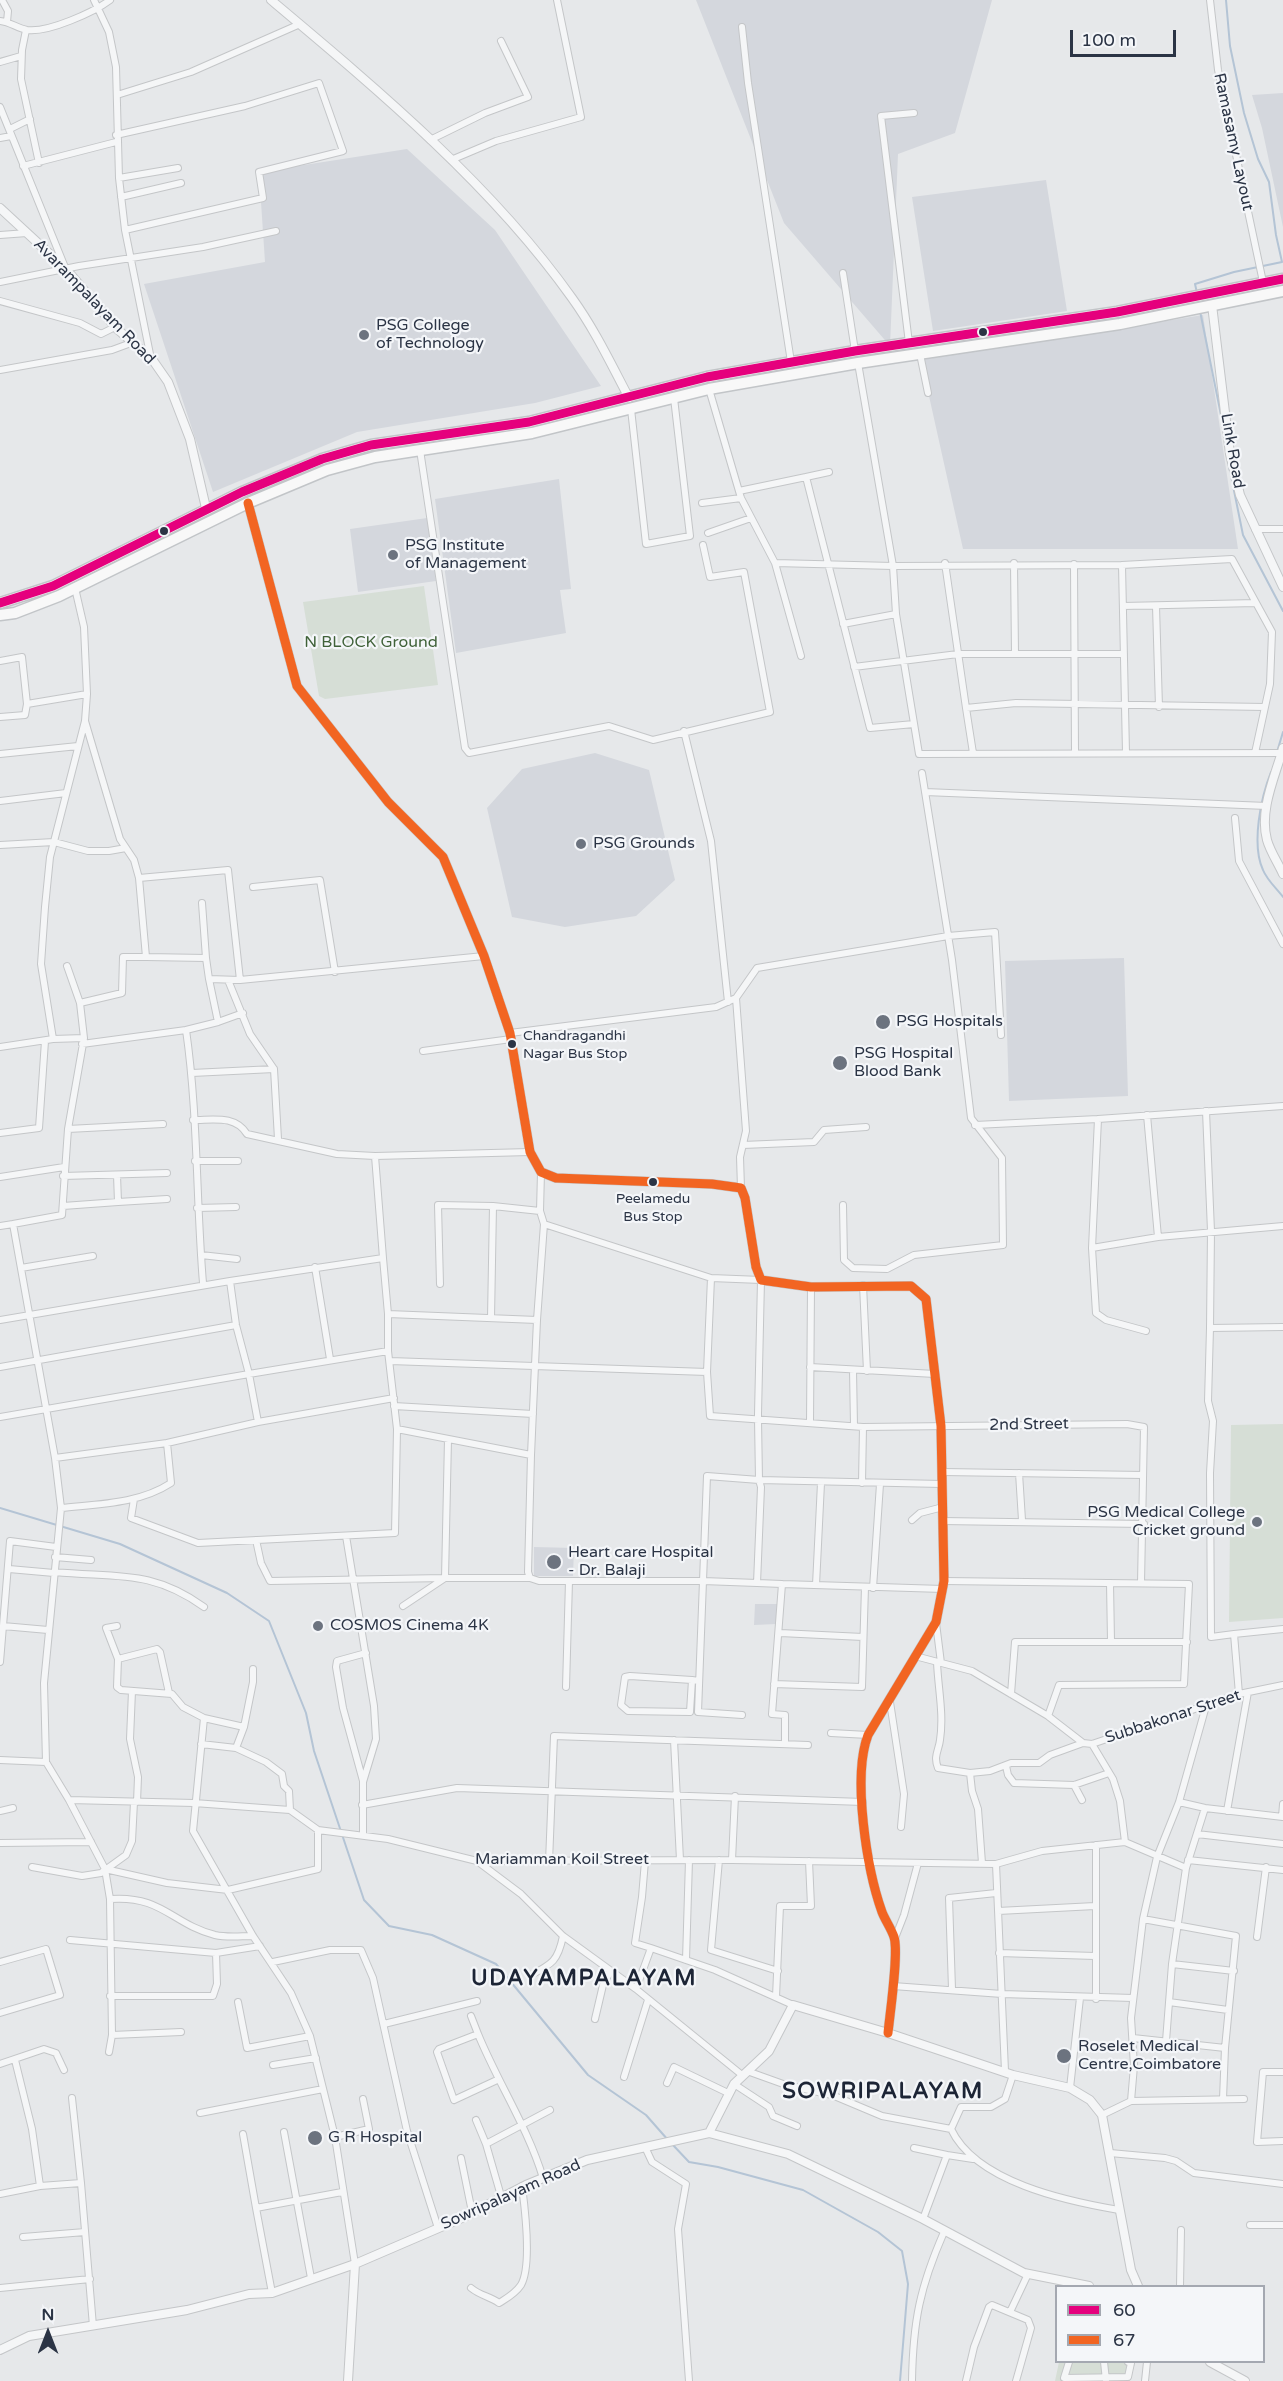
<!DOCTYPE html>
<style>
body{margin:0}
#map{position:relative;width:1283px;height:2381px;overflow:hidden;background:#e6e8ea;font-family:"Varela Round",sans-serif}
canvas{display:block}
.legend{position:absolute;left:1055px;top:2285px;width:210px;height:78px;box-sizing:border-box;background:#f4f6f9;border:2px solid #a4a8b1;margin:0;padding:8px 10px;list-style:none;font-size:18px;color:#2b3445}
.legend li{display:flex;align-items:center;gap:12px;height:30px}
.legend b{width:30px;border:2px solid #a4a8b1}
.north{position:absolute;left:18px;top:2303px;width:60px;height:60px;-webkit-text-stroke:4px #f4f6f9;paint-order:stroke;rotate:0deg;font-size:16px;font-weight:700;line-height:24px;text-align:center;color:#2b3445}
.north::after{content:'';display:block;margin:auto;width:21px;height:27px;background:#2b3445;clip-path:polygon(50% 0,100% 100%,50% 72%,0 100%)}
.scale{position:absolute;left:1070px;top:30px;width:106px;height:27px;box-sizing:border-box;border:3px solid #2b3445;border-top:0;padding-left:8px;font-size:18px;line-height:21px;white-space:nowrap;color:#2b3445;-webkit-text-stroke:4px #f4f6f9;paint-order:stroke}
</style>
<div id="map">
<canvas width="1283" height="2381"></canvas>
<ul class="legend">
<li><b style="height:8px;background:#e5007d"></b>60</li>
<li><b style="height:8px;background:#f26522"></b>67</li>
</ul>
<div class="north">N</div>
<div class="scale">100 m</div>
</div>
<script>
const ctx = document.querySelector('canvas').getContext('2d');
ctx.lineJoin = 'round';
function paint(path, color) { ctx.fillStyle = color; ctx.fill(path, 'evenodd'); }
function stroke(path, color, width, dash) { ctx.strokeStyle = color; ctx.lineWidth = width; ctx.lineCap = dash ? 'butt' : 'round'; ctx.setLineDash(dash || []); ctx.stroke(path); }
function label(font, color, halo, rows, align = 'center') {
  ctx.font = font + ' "Varela Round",sans-serif'; ctx.lineWidth = 4.5; ctx.setLineDash([]); ctx.textBaseline = 'middle'; ctx.strokeStyle = halo; ctx.fillStyle = color; for (const [text, x, y, turn = 0] of rows) {
    ctx.save(); ctx.translate(x, y); ctx.rotate((+turn || 0) * Math.PI / 180); ctx.textAlign = isNaN(turn) ? turn : align; if (halo) ctx.strokeText(text, 0, 0); ctx.fillText(text, 0, 0); ctx.restore();
  }
}
paint(new Path2D(`
 M696,0h296l-37,133 -57,21 -8,192 -106,-123z
 M1283,93v134l-21,-99 -10,-33z
 M407,149l88,81 106,156 -66,17 -178,29 -144,60 -69,-208 121,-22 -6,-90z
 M1046,180l21,131 -134,20 -21,-134z
 M1203,315l35,234h-275l-42,-189z
 M559,479l12,110 -11,1 6,43 -110,20 -21,-154z
 M427,518l9,63 -78,11 -8,-63z
 M595,753l54,17 26,110 -39,36 -71,11 -53,-10 -25,-109 35,-39z
 M1124,958l4,138 -119,5 -4,-140z
 M534,1547l40,1 -1,28h-39z
 M755,1604h22l-1,20 -22,1z`), '#d4d7dd');
paint(new Path2D(`
 M424,586l14,99 -113,14 -6,-3 -16,-94z
 M1283,1424v194l-54,4 2,-197z
 M1059,2362h74l2,1 -5,18h-75z`), '#d6ded6');
stroke(new Path2D(`
 M1197,293l-2,-9 39,-12 48,-10 -6,-27 -7,-53 -11,-23 -14,-46 -14,-67 -4,-46
 M1200,311l22,109
 M1228,461l15,74 40,76
 M1277,752l6,-20
 M1271,772c-10,25 -20,72 -8,98 4,10 14,19 20,27
 M0,1508l120,36 107,49 42,28 37,92 8,38 50,149 25,26 43,9 64,29 92,111 58,40 22,25
 M672,2144l17,18 29,5 85,23 75,42 24,19 6,33 -8,97`), '#b4c4d5', 2);
const minor = new Path2D(`
 M2,0l6,11 -1,11
 M94,0l15,32 7,35 3,111 6,52 26,129
 M1210,0l8,70 45,212
 M0,21c10,1 17,7 27,9 21,3 67,-18 83,-30
 M742,27l6,56 43,279
 M26,30l-4,20 -1,29 18,84
 M0,62l21,-6
 M117,95l74,-23 109,-48
 M0,107l64,158
 M10,129l20,-10
 M116,135l129,-29 74,-23 24,68 -84,21 4,26 -138,32
 M0,138l11,-2
 M430,140l55,-27 43,-16 -27,-56
 M451,160l45,-19 85,-24 -24,-117
 M23,166l93,-24
 M119,178l59,-10
 M121,197l60,-14
 M0,235l27,-2
 M843,273l12,78
 M0,282l79,-16 124,-19 73,-16
 M0,301l80,22 21,11 14,-7
 M909,343l-28,-227 33,-3
 M920,354l8,39
 M858,363l35,203 229,-1
 M0,370l112,-20 19,-7
 M709,389l32,109 34,65 118,3 3,48 23,140 364,-1
 M631,409l15,135 44,-8 -16,-138
 M420,450l45,298 4,5 140,-27 44,14 117,-28 -26,-140 -34,5 -7,-32
 M806,477l23,-5
 M739,491l67,-14 64,251 44,-4
 M702,503l39,-5
 M1255,529h28
 M708,533l43,-15
 M775,563l26,93
 M945,563l21,145
 M1014,563l1,91h109
 M1074,564l1,189
 M1123,606l133,-3
 M1156,606l3,101
 M843,624l53,-10
 M0,661l22,-4 5,47
 M854,667l104,-13h57
 M0,717l25,-2 2,-11 60,-10
 M85,721l35,118 14,21 5,18 7,79 60,1 3,21 31,1 244,-24
 M684,731l27,110 17,161
 M973,753l-7,-45 50,-5 249,4
 M1126,753l-4,-188 110,-6 40,73 -2,52 -15,69
 M0,754l78,-8
 M925,792l342,14
 M0,801l66,-8
 M1235,818l4,43 44,83
 M0,845l54,-3 34,9h21l17,-3
 M139,878l89,-8 12,110
 M253,887l67,-7 15,92
 M202,903l4,55
 M67,966l13,37 4,35
 M736,998l10,133 -6,26 1,31
 M80,1003l42,-10 1,-36h23
 M218,1022l25,-9
 M186,1030l32,-8 -9,-43
 M510,1033l206,-26 20,-9 21,-30 191,-32 47,-4 6,103
 M53,1039l31,-1 -16,91 -6,86 -49,9 42,234 6,50c37,-4 78,-4 110,-25l-4,-40 91,-21 -9,-48 139,-23v-37l149,6 7,-96 -4,-13 1,-39
 M82,1044l104,-14c12,83 10,169 17,253
 M0,1047l53,-8 -12,-75 4,-57 5,-50 35,-136 2,-27 -3,-67 -9,-39
 M423,1051l88,-12
 M274,1069l4,70
 M192,1073l82,-4 -24,-35 -22,-54
 M1206,1111l5,120 -1,97 73,-1
 M1147,1115l11,122
 M1098,1119l185,-13
 M193,1120c21,0 42,-5 54,14l90,20 38,2
 M975,1125l123,-6 -6,129 66,-11 125,-11
 M68,1129l95,-5
 M0,1133l39,-5 6,-87
 M743,1145l71,-3 10,-12 42,-3
 M195,1161h43
 M117,1175l1,27 49,-3
 M63,1176l104,-3
 M0,1177l64,-10
 M843,1205l1,55 9,8 34,1 27,-14 89,-10 -1,-87 -31,-40 -19,-158 -30,-187
 M63,1206l55,-4
 M197,1208l39,-1
 M544,1224l167,54
 M0,1226l13,-2
 M1092,1248l4,65 10,7 40,11
 M201,1255l36,4
 M383,1258l-8,-102 155,-4
 M315,1267l15,92
 M21,1268l72,-12
 M230,1281l153,-23 5,56
 M440,1284l-2,-79 55,1 47,5
 M863,1285l4,86
 M491,1318l2,-112
 M0,1320l230,-39 6,44 13,49 -249,43
 M1210,1328l-2,73 5,20 -3,52 1,164 23,-3
 M388,1351l9,78 134,26 6,-135
 M390,1361l317,11
 M0,1367l236,-42
 M810,1367l125,7
 M853,1370l1,56
 M394,1406l139,8
 M258,1422l136,-24
 M810,1423l1,-136
 M531,1455l-3,117 2,6 9,3h164l-5,131 44,3
 M55,1458l112,-15
 M943,1472l200,3
 M1019,1473l3,47
 M862,1483l1,-56
 M134,1499l-3,19 67,25 197,-10 2,-104
 M912,1520l8,-7 23,-6
 M942,1521l202,3
 M346,1536l28,170 2,33 -13,43v53
 M256,1540l5,23 9,18 175,-3 3,-139
 M55,1557l36,3
 M9,1569l45,4
 M55,1572c61,6 96,-3 149,35
 M944,1581l245,3 -5,100 -125,1 -11,31
 M757,1583l-54,-2 4,-105 52,4 -1,-61v-5l3,-134 -50,-2 -4,94 3,44 153,11 264,-3 17,3 -3,156
 M1110,1583l1,58
 M782,1584l-25,-1 4,-96 -2,-7 183,4
 M816,1585l5,-102
 M873,1588l7,-104
 M403,1606l42,-28h85
 M936,1623l5,40
 M3,1626l45,4
 M117,1626l-11,2 12,31 -1,28 4,3 51,4 11,13 21,11
 M780,1633l83,4
 M915,1656l57,15 76,45 35,27 9,1 147,-50 44,-9
 M118,1659l39,-10 3,3 9,41
 M0,1662l10,-121 46,6
 M937,1662c1,26 7,52 3,78 -1,10 -7,16 -2,28l32,5 20,-2 21,-8h28l11,-8 33,-12
 M692,1680l-2,32 -62,-1 -7,-6 4,-28 5,-1 62,4 7,1
 M774,1684l88,3 3,-100
 M566,1687l3,-106
 M132,1691l-2,48 8,38 -1,25
 M1011,1694l4,-52h172
 M1239,1694l-5,-60 49,-5
 M890,1702l14,92 -3,33
 M244,1727l9,-45v-13
 M831,1733l37,2
 M674,1740l6,120
 M201,1744l35,4
 M785,1744v-29l-13,-1 10,-130 161,5
 M1092,1744l21,35 7,22 5,41 61,26 19,-60
 M0,1760l46,2 23,38 125,3 96,7 28,20 70,9 89,22 255,-1 264,4 46,-13 83,-9
 M46,1762l-2,-79 17,-175
 M1006,1766l2,9 6,8 60,2 35,-12
 M970,1773l2,18 6,18 4,54
 M363,1781l-20,-73 -7,-41 1,-6 29,-8
 M1074,1785l8,15
 M69,1800l36,69 5,30 2,136 -3,17
 M1179,1802l26,6 78,9
 M362,1805l95,-17 406,14
 M290,1810l-1,-19 -5,-5 -2,-12 -16,-12 -30,-14 8,-21 -40,-9 -11,113 60,105 38,57 19,43 25,101 20,127
 M0,1811l13,-3
 M1227,1811l21,-119
 M1282,1817l1,-13
 M1197,1834l86,10
 M0,1843l91,-1
 M1096,1845v154
 M719,1860l-8,90 67,21
 M732,1860l3,-64
 M1188,1860l95,10
 M477,1861l44,33 42,42 73,53 106,86
 M645,1861l-3,36 -7,46 16,5
 M549,1862l5,-126 254,9
 M996,1864l9,207
 M32,1867l50,9 19,-3 25,-18 6,-14 2,-39
 M105,1869l62,14 61,7 90,-21v-39
 M110,1899c52,-4 62,25 105,36 13,3 26,1 38,1
 M998,1911l97,-5
 M1257,1937l9,-70
 M895,1938l9,-23 14,-52
 M70,1940l146,13 44,-7
 M999,1953l96,3
 M686,1960l3,-100
 M0,1962l46,-13 14,46 -60,18
 M273,1962l57,-12h31l12,28 34,153 31,97
 M1172,1964l62,7
 M531,1975c21,-11 27,-14 32,-39
 M893,1986l109,8 131,4
 M636,1989l15,-41 64,22 78,35
 M952,1989l-3,-91 47,-5
 M110,1996h103l4,-12 -1,-31
 M776,1997l4,-91h31l-2,-45
 M238,2002l9,46 63,-12
 M1169,2002l59,8
 M471,2016l7,18
 M595,2019l8,-34 7,-13
 M384,2024l93,-23
 M112,2035l69,-3
 M1133,2038l92,10 11,-112 -93,-17
 M1166,2041l6,-77 14,-96
 M15,2060l17,69 8,57 41,-3 -9,-85
 M0,2064l44,-15 12,4 8,17
 M273,2065l43,-7
 M747,2071l39,14 46,10 50,21 69,13c25,53 115,72 168,81
 M1283,2072h-20l-6,70 26,-1
 M624,2077l24,-77
 M497,2080l-43,20 -17,-48 2,-3 39,-15c20,49 50,94 65,144
 M667,2083l7,-16 54,26
 M734,2084l35,23 4,9 24,10
 M1070,2088l10,-90
 M1223,2099l2,-51
 M1131,2101l113,-2
 M200,2113l123,-24
 M1102,2115l29,-14 3,-35 -3,-48 12,-99 14,-62 22,-55 27,-96
 M476,2120l10,24 64,-34
 M951,2129l10,-22h30l14,-8 8,-24
 M284,2132l27,146
 M243,2134l13,74
 M335,2137l34,-8 -6,-30
 M486,2144l15,52
 M645,2147l7,15 34,22 -8,45 11,152
 M914,2148l33,7
 M1110,2153l55,5 11,3 18,12 89,11
 M461,2158l11,54
 M81,2183l12,143
 M0,2194l40,-8
 M923,2219l24,-64 26,4
 M1250,2225h33
 M23,2237l62,-5
 M1180,2286l1,-56
 M0,2288l90,-9
 M471,2288c10,8 18,8 28,15 8,-5 16,-9 22,-18 11,-19 4,-76 1,-99
 M272,2293l-16,-85 86,-16
 M1010,2312l18,-38
 M1069,2362l-5,16 64,-1 3,-14 -3,-1
 M1104,2362l2,18
 M912,2381c1,-60 8,-94 32,-149
 M966,2381l8,-34 15,-40 3,-2 36,15 3,8 -15,53
 M1145,2381l2,-19`);
const tertiary = new Path2D(`
 M271,0c106,89 221,185 301,298 23,32 39,66 57,100
 M0,208l66,61 51,60 35,30 16,23 22,57 16,69
 M1212,305l18,149 10,41 43,92
 M248,503l49,183 91,116 55,55 41,99 26,77 20,119 11,20 15,6 156,6 29,4 4,10 11,69 5,13 50,7 100,-1 15,13 15,127 3,155 -8,41 -68,113c-16,42 -1,135 14,177 3,8 9,16 12,25 5,15 -4,76 -6,96
 M1283,748c-8,29 -24,62 -16,92 3,11 11,23 16,34
 M709,2133l79,21 135,65 101,54 65,13
 M0,2350l29,-14 158,-26 62,-16 23,-1 83,-29 107,-46 64,-33 61,-25 122,-27 25,-49 35,-33 24,-46 95,28 125,42 57,13 20,12 12,15 29,155 7,16
 M1210,2362l35,19
 M348,2381l7,-117`);
const primary = new Path2D(`
 M0,603l53,-17 189,-94 80,-33 49,-14 158,-23 178,-45 148,-26 262,-39 166,-33
 M0,615l15,-2 44,-17 189,-93 79,-33 48,-13 157,-24 177,-44 149,-26 262,-39 163,-33`);
stroke(minor, '#c4c6c8', 8);
stroke(tertiary, '#c4c6c8', 10);
stroke(primary, '#c2c5c8', 13);
stroke(minor, '#f5f6f7', 6);
stroke(tertiary, '#f5f6f7', 8);
stroke(primary, '#f8f8f8', 10);
stroke(new Path2D(`
 M0,603l53,-17 189,-94 80,-33 49,-14 158,-23 178,-45 148,-26 262,-39 166,-33`), '#e5007d', 9);
stroke(new Path2D(`
 M248,503l49,183 91,116 55,55 41,99 26,77 20,119 11,20 15,6 156,6 29,4 4,10 11,69 5,13 50,7 100,-1 15,13 15,127 3,155 -8,41 -68,113c-16,42 -1,135 14,177 3,8 9,16 12,25 5,15 -4,76 -6,96`), '#f26522', 9);
for (const [x, y, r, color] of [
 [983,332,5,"#2b3445"],
 [364,335,6,"#6c737f"],
 [164,531,5,"#2b3445"],
 [393,555,6,"#6c737f"],
 [581,844,6,"#6c737f"],
 [883,1022,8,"#6c737f"],
 [512,1044,5,"#2b3445"],
 [840,1063,8,"#6c737f"],
 [653,1182,5,"#2b3445"],
 [1257,1522,6,"#6c737f"],
 [554,1562,8,"#6c737f"],
 [318,1626,6,"#6c737f"],
 [1064,2056,8,"#6c737f"],
 [315,2138,8,"#6c737f"]
]) { const dot = new Path2D(); dot.arc(x, y, r, 0, 2 * Math.PI); ctx.fillStyle = color; ctx.fill(dot); stroke(dot, '#f4f6f9', 2); }
label('14px', '#2b3445', '#f4f6f9', [
 ["Chandragandhi",523,1036],
 ["Nagar Bus Stop",523,1054],
 ["Peelamedu",653,1199,"center"],
 ["Bus Stop",653,1217,"center"]
], 'left');
label('16px', '#2b3445', '#f4f6f9', [
 ["Ramasamy Layout",1233,142,78],
 ["Avarampalayam Road",94,302,46],
 ["Link Road",1232,451,80],
 ["2nd Street",1029,1425,-1],
 ["Subbakonar Street",1173,1717,-18],
 ["Mariamman Koil Street",562,1860],
 ["Sowripalayam Road",511,2195,-24]
]);
label('16px', '#2b3445', '#f4f6f9', [
 ["PSG College",376,326],
 ["of Technology",376,344],
 ["PSG Institute",405,546],
 ["of Management",405,564],
 ["PSG Grounds",593,844],
 ["PSG Hospitals",896,1022],
 ["PSG Hospital",854,1054],
 ["Blood Bank",854,1072],
 ["PSG Medical College",1245,1513,"right"],
 ["Cricket ground",1245,1531,"right"],
 ["Heart care Hospital",568,1553],
 ["- Dr. Balaji",568,1571],
 ["COSMOS Cinema 4K",330,1626],
 ["Roselet Medical",1078,2047],
 ["Centre,Coimbatore",1078,2065],
 ["G R Hospital",328,2138]
], 'left');
label('16px', '#3f6138', '#f4f6f9', [
 ["N BLOCK Ground",371,643]
]);
ctx.letterSpacing = '1.5px';
label('bold 22px', '#1d2536', '#f4f6f9', [
 ["UDAYAMPALAYAM",584,1979],
 ["SOWRIPALAYAM",883,2092]
]);
ctx.letterSpacing = '0px';
</script>
